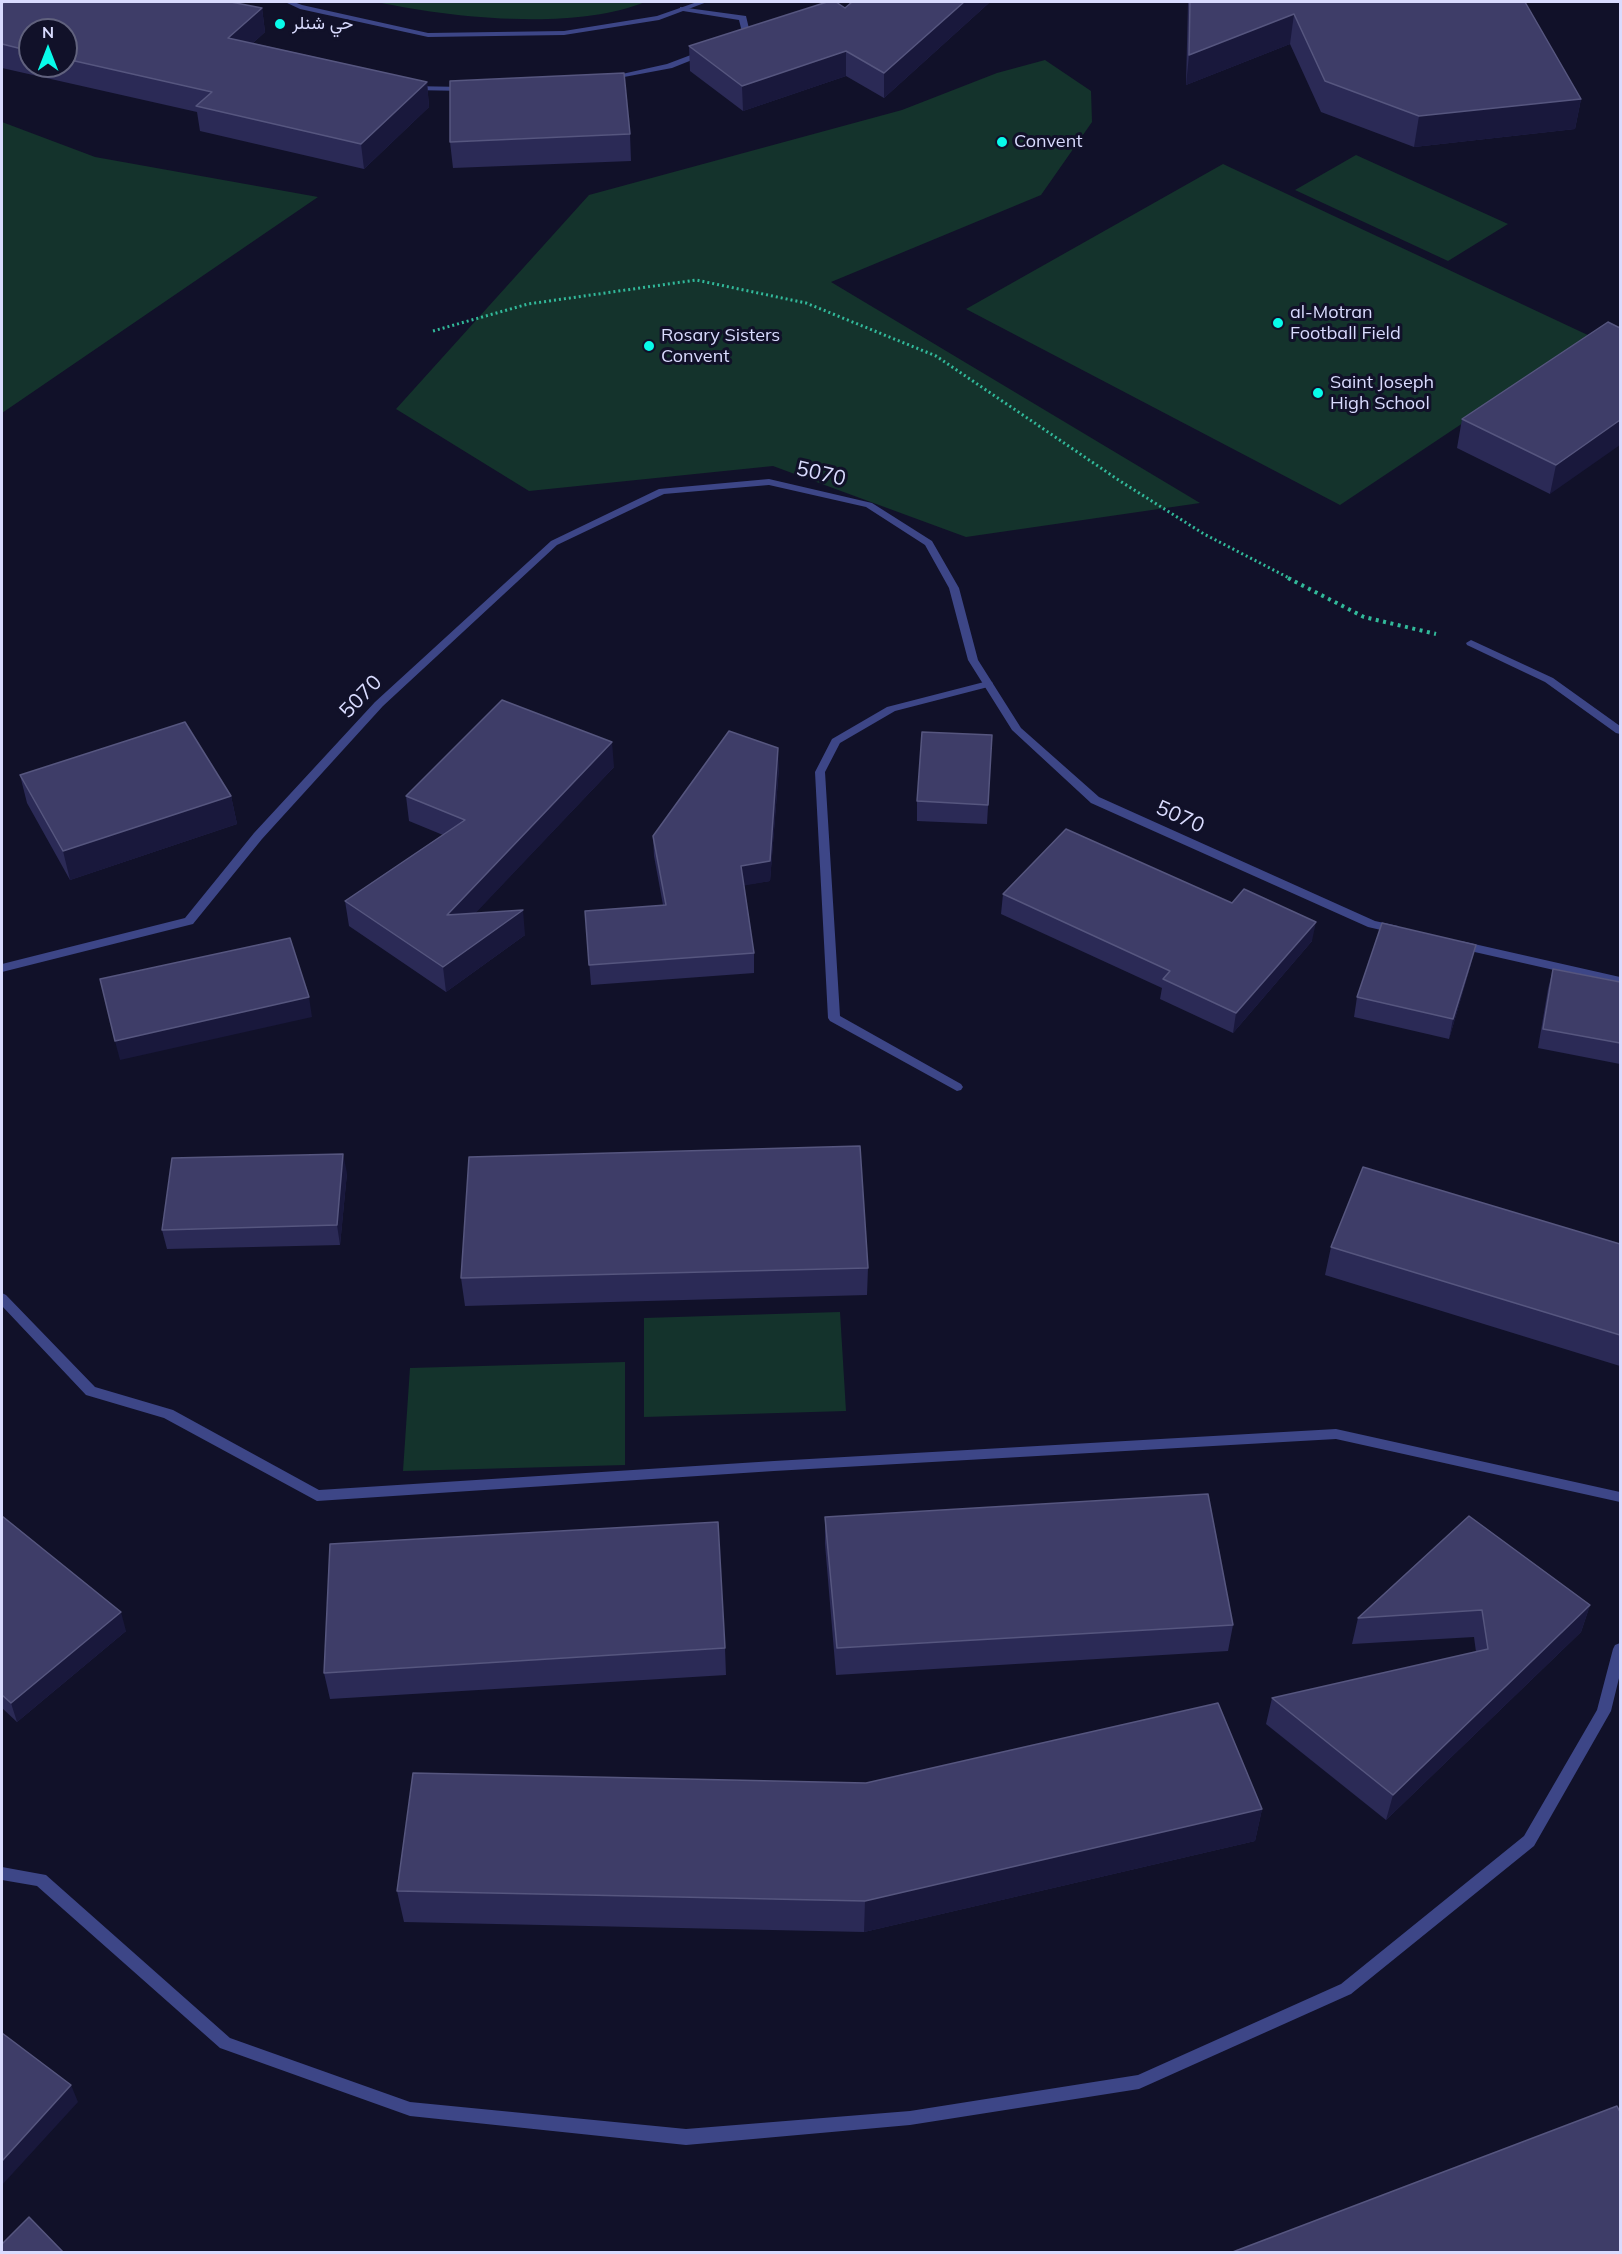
<!DOCTYPE html>
<meta charset="utf-8">
<style>
body{margin:0}
#map{position:relative;width:1622px;height:2254px;overflow:hidden;background:#111129;font-family:Mulish,sans-serif}
canvas{display:block}
.frame{position:absolute;inset:0;border:3px solid #d9dbfe;pointer-events:none}
.north{position:absolute;left:18px;top:18px;width:60px;height:60px;box-sizing:border-box;background:#111129;border:2px solid #61627e;border-radius:50%;rotate:0deg;font-size:16px;font-weight:700;line-height:24px;text-align:center;color:#d9dbfe}
.north::after{content:'';display:block;margin:auto;width:21px;height:27px;background:#08fbea;clip-path:polygon(50% 0,100% 100%,50% 72%,0 100%)}
</style>
<div id="map">
<canvas width="1622" height="2254"></canvas>
<div class="frame"></div>
<div class="north">N</div>
</div>
<script>
const ctx = document.querySelector('canvas').getContext('2d');
ctx.lineJoin = 'round';
function paint(path, color) { ctx.fillStyle = color; ctx.fill(path, 'evenodd'); }
function stroke(path, color, width, dash) { ctx.strokeStyle = color; ctx.lineWidth = width; ctx.lineCap = dash ? 'butt' : 'round'; ctx.setLineDash(dash || []); ctx.stroke(path); }
function label(font, color, halo, rows, align = 'center') {
  ctx.font = font + ' Mulish,Vazirmatn,sans-serif'; ctx.lineWidth = 6; ctx.setLineDash([]); ctx.textBaseline = 'middle'; ctx.strokeStyle = halo; ctx.fillStyle = color; for (const [text, x, y, turn = 0] of rows) {
    ctx.save(); ctx.translate(x, y); ctx.rotate((+turn || 0) * Math.PI / 180); ctx.textAlign = isNaN(turn) ? turn : align; if (halo) ctx.strokeText(text, 0, 0); ctx.fillText(text, 0, 0); ctx.restore();
  }
}
paint(new Path2D(`
 M377,2h268c-71,29 -193,16 -268,0z
 M1045,60l46,31 1,31 -51,73 -210,87 369,221 -234,34 -193,-71 -244,25 -133,-82 193,-214 313,-85 95,-37z
 M2,122l93,35 223,40 -316,216z
 M1356,155l152,69 -60,37 -153,-71z
 M1223,164l369,173 -252,168 -374,-196z
 M840,1312l6,99 -202,6v-99z
 M625,1362v103l-222,6 7,-103z`), '#14332c');
stroke(new Path2D(`
 M433,331l95,-27 168,-24 110,23 130,53 184,125 84,53 87,45`), '#32b99a', 3, [2, 3]);
stroke(new Path2D(`
 M1288,578l76,39 72,17`), '#32b99a', 4, [3, 4.5]);
paint(new Path2D(`
 M680,7l66,9 5,21 -11,4 -4,-2 7,-3 -4,-16 -56,-9h-3z
 M704,50h3v4l-35,14 -64,12 -4,-2 63,-14z
 M409,86l57,1 4,2 -4,2 -54,-1 -4,-2z
 M1471,640l82,38 67,48v8l-4,-1 -71,-51 -78,-37 -1,-2z
 M988,681l4,1 1,2 -1,2 -97,25 -55,32 -15,29 15,244 121,68 2,3 -2,3 -4,1 -127,-70 -2,-3 -13,-246 17,-33 55,-32z`), '#3d4687');
paint(new Path2D(`
 M285,2h9l8,3 126,28 136,-2 93,-15 40,-14h10l-48,18 -95,15 -136,2 -128,-28z
 M769,479l103,24 60,38 27,47 19,72 43,68 78,69 276,124 23,5 2,3 -2,3 -4,1 -26,-6 -277,-124 -79,-73 -44,-70 -19,-72 -24,-43 -59,-38 -97,-22 -105,9 -107,51 -174,161 -121,133 -69,85 -191,48v-8l183,-46 69,-85 121,-131 176,-161 108,-52z
 M1461,941l159,36v8l-163,-37 -2,-3 2,-3z
 M2,1293l4,2 89,92 78,23 146,80 455,-29 562,-32 284,63v10l-284,-63 -562,32 -457,30 -153,-83 -78,-23 -84,-89z
 M1620,1643v31l-9,37 -77,135 -183,148 -212,95 -229,36 -224,20 -276,-29 -190,-68 -183,-162 -35,-6v-13l44,8 184,163 180,64 276,27 224,-18 228,-36 203,-91 183,-148 73,-126 16,-61 2,-4z`), '#3d4687');
paint(new Path2D(`
 M852,2h138l-106,96 -38,-22 -103,35 -53,-40 -1,-25 156,-38z
 M1188,2h337l56,97 -6,30 -161,18 -93,-35 -31,-68 -104,41z
 M2,4l260,4 3,24 -12,11 174,39 2,25 -65,62 -164,-38 -3,-19 -195,-44zM30,30h36v36h-36z
 M630,134l1,27 -178,7 -3,-26z
 M1620,328l-70,166 -93,-46 5,-29z
 M992,735l-5,89 -70,-3v-20z
 M614,767l-139,146 50,22 -79,57 -97,-66 -4,-25 98,-66 -34,-14 -3,-25z
 M779,767l-9,114 -26,4 10,68v20l-163,12 -6,-74 78,-6 -9,-49 -1,-20z
 M20,775l211,21 6,28 -167,56 -43,-77z
 M1003,894l309,47 -79,92 -73,-34 2,-11 -161,-74z
 M1471,964l-22,75 -95,-22 3,-20z
 M1553,969l67,13v82l-82,-16 10,-59z
 M347,1173l-7,72 -173,4 -5,-19z
 M1620,1244v122l-295,-91 6,-28z
 M868,1268l-1,27 -402,11 -4,-28z
 M2,1516l124,115 -109,91 -15,-14z
 M1469,1516l121,89 -9,27 -195,188 -120,-96 6,-26 204,-46 -2,-15 -122,7 6,-26z
 M825,1517l408,108 -5,26 -392,24 -11,-131z
 M725,1648l1,27 -396,24 -6,-26z
 M866,1783l396,26 -7,32 -391,91 -460,-10 -7,-31z`), '#2b2a56');
paint(new Path2D(`
 M964,2h26l-106,96v-25z
 M262,8l3,24 -33,30 -4,-24z
 M1294,14l-4,30 -104,41 3,-30z
 M846,51v25l-103,35 -1,-25z
 M427,82l2,25 -65,62 -3,-25z
 M1581,99l-6,30 -161,18 5,-31z
 M1620,420v25l-70,49 6,-29z
 M612,742l2,25 -164,173 -3,-25z
 M778,748l1,19 -9,114 -28,5 -1,-20z
 M231,796l6,28 -167,56 -7,-29z
 M523,910l2,25 -79,57 -3,-25z
 M1316,922l-4,19 -79,92 3,-20z
 M1476,945l-5,19 -22,75 4,-20z
 M309,997l3,20 -192,43 -5,-19z
 M343,1154l4,19 -7,72 -3,-20z
 M1590,1605l-9,27 -195,188 7,-25z
 M121,1612l5,19 -109,91 -6,-19z
 M1262,1809l-7,32 -391,91 1,-31z
 M71,2085l7,17 -76,83v-24z`), '#19183c');
const building = new Path2D(`
 M5,2h226l31,6 -34,30 199,44 -66,62 -165,-38 16,-14 -146,-33v-29h-36v21l-28,-7v-40z
 M827,2h9l9,6 7,-6h112l-80,71 -38,-22 -104,35 -53,-40z
 M1190,2h335l56,97 -162,17 -94,-35 -31,-67 -105,41z
 M624,73l6,61 -180,8v-61z
 M1608,322l12,6v92l-64,45 -94,-46z
 M502,700l110,42 -165,173 76,-5 -80,57 -98,-66 120,-81 -59,-24z
 M185,722l46,74 -168,55 -43,-76z
 M729,731l49,17 -8,113 -29,5 13,87 -165,12 -4,-54 81,-6 -13,-69z
 M922,732l70,3 -4,70 -71,-4z
 M1066,829l166,74 12,-14 72,33 -80,91 -73,-34 7,-8 -167,-77z
 M1382,923l94,22 -23,74 -96,-22z
 M290,938l19,59 -194,44 -15,-62z
 M1553,969l67,13v61l-77,-14z
 M860,1146l8,122 -407,10 8,-121z
 M343,1154l-6,71 -175,5 10,-72z
 M1363,1167l257,77v91l-289,-88z
 M1208,1494l25,131 -396,23 -12,-131z
 M2,1516l119,96 -110,91 -9,-8z
 M1469,1516l121,89 -197,190 -121,-97 216,-49 -6,-39 -124,8z
 M718,1522l7,126 -401,25 6,-129z
 M1218,1703l44,106 -397,92 -468,-10 16,-118 453,10z
 M2,2033l69,52 -69,76z
 M1617,2106l3,6v141h-390z
 M29,2217l35,36h-62v-9z`);
paint(building, '#3e3d68');
stroke(building, '#56567f', 1.5);
for (const [x, y, r, color] of [
 [280,24,6,"#08fbea"],
 [1002,142,6,"#08fbea"],
 [1278,323,6,"#08fbea"],
 [649,346,6,"#08fbea"],
 [1318,393,6,"#08fbea"]
]) { const dot = new Path2D(); dot.arc(x, y, r, 0, 2 * Math.PI); ctx.fillStyle = color; ctx.fill(dot); stroke(dot, '#111129', 2); }
label('18px', '#d9dbfe', '#111129', [
 ["حي شنلر",292,24],
 ["Convent",1014,142],
 ["al-Motran",1290,313],
 ["Football Field",1290,334],
 ["Rosary Sisters",661,336],
 ["Convent",661,357],
 ["Saint Joseph",1330,383],
 ["High School",1330,404]
], 'left');
label('21px', '#d9dbfe', '#111129', [
 ["5070",821,474,13],
 ["5070",361,697,-46],
 ["5070",1180,817,24]
]);
</script>
